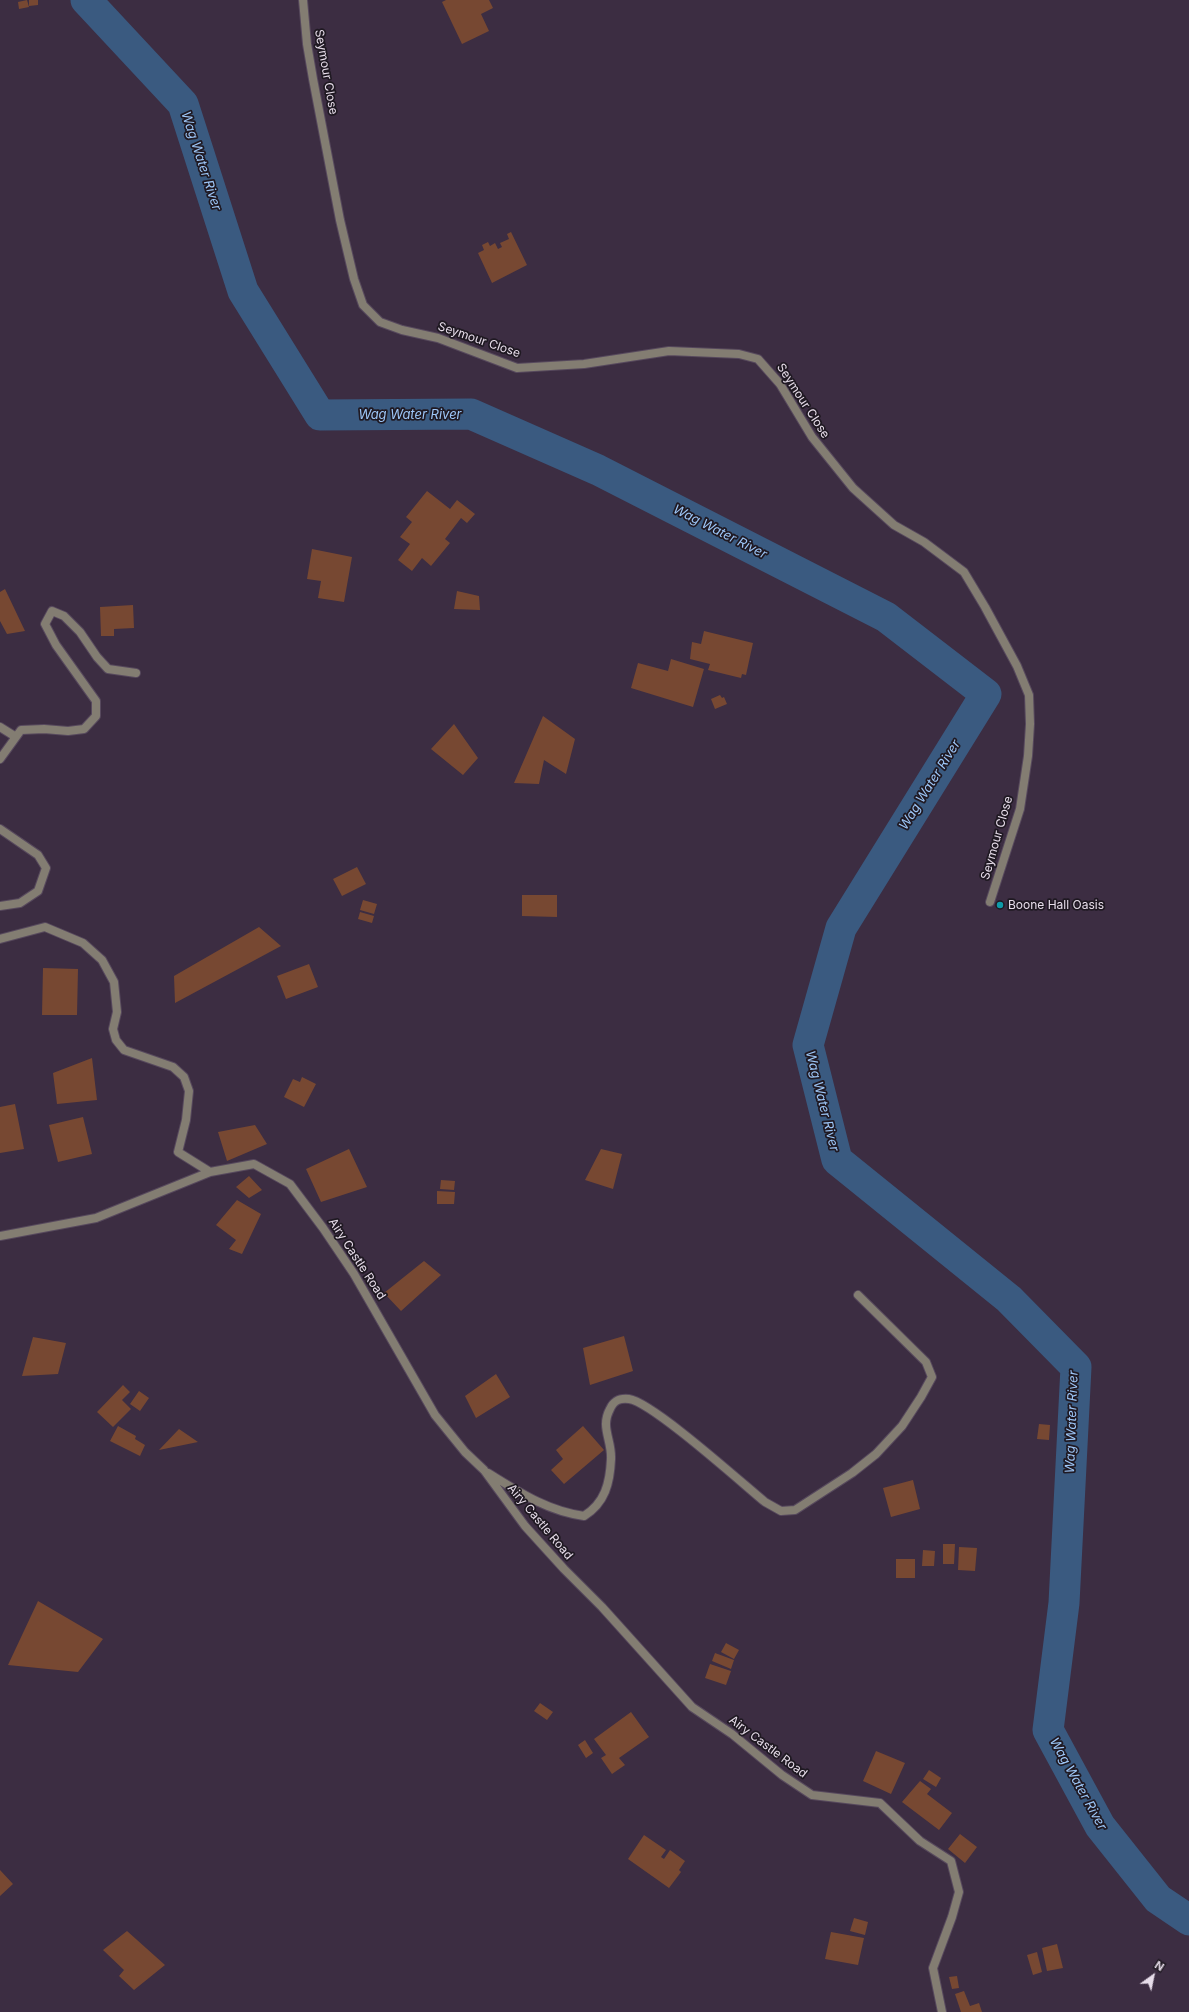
<!DOCTYPE html>
<style>
body{margin:0}
#map{position:relative;width:1189px;height:2012px;overflow:hidden;background:#3c2d42;font-family:Inter,sans-serif}
canvas{display:block}
.north{position:absolute;left:1133px;top:1956px;width:40px;height:40px;-webkit-text-stroke:3px #1f1922;paint-order:stroke;rotate:33deg;font-size:11px;font-weight:700;line-height:16px;text-align:center;color:#e7ddea}
.north::after{content:'';display:block;margin:auto;width:14px;height:18px;background:#e7ddea;clip-path:polygon(50% 0,100% 100%,50% 72%,0 100%)}
</style>
<div id="map">
<canvas width="1189" height="2012"></canvas>
<div class="north">N</div>
</div>
<script>
const ctx = document.querySelector('canvas').getContext('2d');
ctx.lineJoin = 'round';
function stroke(path, color, width, dash) { ctx.strokeStyle = color; ctx.lineWidth = width; ctx.lineCap = dash ? 'butt' : 'round'; ctx.setLineDash(dash || []); ctx.stroke(path); }
function paint(path, color) { ctx.fillStyle = color; ctx.fill(path, 'evenodd'); }
function label(font, color, halo, rows, align = 'center') {
  ctx.font = font + ' Inter,sans-serif'; ctx.lineWidth = 3.5; ctx.setLineDash([]); ctx.textBaseline = 'middle'; ctx.strokeStyle = halo; ctx.fillStyle = color; for (const [text, x, y, turn = 0] of rows) {
    ctx.save(); ctx.translate(x, y); ctx.rotate((+turn || 0) * Math.PI / 180); ctx.textAlign = isNaN(turn) ? turn : align; if (halo) ctx.strokeText(text, 0, 0); ctx.fillText(text, 0, 0); ctx.restore();
  }
}
stroke(new Path2D(`
 M86,0l97,104 60,187 77,124 151,-1 127,56 288,147 100,77 -145,234 -33,117 29,115 172,139 67,68 -12,236 -16,127 52,96 58,73 31,21`), '#3a5a80', 31);
paint(new Path2D(`
 M27,0l2,7 -10,2 -1,-7z
 M29,0h9v5l-9,1z
 M446,0h43l4,8 -12,6 8,17 -27,13 -20,-42z
 M511,232l16,33 -35,18 -14,-30 6,-3 -2,-5 6,-3 2,4 5,-3 3,6 4,-2 -2,-4 9,-4 -2,-5z
 M427,491l23,18 7,-9 18,14 -8,9 -6,-5 -16,21 5,4 -19,23 -9,-8 -10,13 -14,-11 12,-16 -10,-7 12,-15 -6,-5z
 M312,549l40,8 -8,45 -26,-4 3,-17 -14,-2z
 M5,589l20,42 -18,3 -7,-13v-29z
 M457,591l22,5 1,14 -26,-1z
 M133,605l1,23 -20,1v7h-13l-1,-29z
 M704,631l49,12 -7,32 -4,-1 -1,4 -33,-8 2,-6 -20,-5 2,-17 9,2z
 M671,659l33,10 -11,38 -62,-19 7,-25 30,8z
 M720,695l2,3 2,-1 3,7 -12,5 -4,-10z
 M543,716l32,23 -9,35 -22,-14 -5,24 -25,-1z
 M454,724l24,34 -15,17 -32,-26z
 M357,867l9,17 -24,12 -9,-17z
 M522,895h35v22l-35,-1z
 M363,900l14,4 -3,10 -14,-4z
 M360,912l14,4 -2,7 -14,-4z
 M259,927l22,19 -106,57 -1,-27z
 M309,964l9,23 -32,12 -9,-23z
 M43,968l35,1 -1,46h-35z
 M92,1058l5,42 -40,4 -4,-31z
 M302,1077l14,7 -12,23 -20,-10 9,-18 7,3z
 M15,1104l9,45 -24,4v-46z
 M83,1117l9,37 -34,8 -9,-37z
 M255,1125l12,19 -40,17 -9,-29z
 M349,1149l18,38 -46,15 -15,-33z
 M601,1149l21,5 -9,35 -28,-9z
 M249,1176l13,14 -13,8 -13,-11z
 M441,1180l14,1 -1,9 -14,-1z
 M437,1191l18,1 -1,12h-17z
 M237,1200l24,14 -19,40 -13,-5 7,-9 -20,-15z
 M424,1261l17,14 -40,36 -17,-18z
 M624,1336l9,35 -43,14 -7,-37z
 M33,1337l33,6 -8,31 -36,2z
 M496,1374l14,23 -34,21 -11,-22z
 M123,1385l7,7 -8,8 9,9 -18,18 -16,-15z
 M139,1391l10,7 -9,13 -10,-7z
 M1039,1424l11,1 -1,15 -12,-1z
 M118,1426l18,10 -1,3 10,6 -5,11 -30,-15z
 M583,1426l21,24 -40,34 -13,-14 12,-11 -7,-9z
 M179,1429l19,13 -39,8z
 M913,1480l7,29 -29,8 -8,-29z
 M943,1544h12l-1,20h-11z
 M959,1547l18,1 -2,23 -17,-1z
 M923,1550l12,1 -1,15h-12z
 M896,1559h19v19h-19z
 M38,1601l65,38 -25,33 -70,-7z
 M726,1643l13,7 -5,9 -13,-7z
 M715,1653l19,7 -3,9 -19,-8z
 M710,1664l21,7 -5,14 -21,-7z
 M540,1703l13,9 -6,8 -13,-9z
 M631,1712l18,25 -30,21 6,7 -13,9 -11,-16 5,-3 -12,-16z
 M585,1740l8,13 -7,5 -8,-13z
 M876,1751l29,12 -14,31 -28,-13z
 M929,1770l12,8 -5,9 -13,-8z
 M920,1781l11,8 -4,5 25,19 -13,17 -37,-28z
 M960,1834l17,13 -12,16 -17,-14z
 M644,1835l22,15 -5,7 3,2 6,-9 15,11 -6,9 2,2 -12,16 -41,-29z
 M0,1870l13,14 -13,12z
 M854,1918l14,4 -3,13 -15,-4z
 M127,1931l38,34 -31,25 -15,-14 5,-6 -21,-20z
 M831,1932l33,6 -6,27 -33,-6z
 M1057,1944l6,24 -16,3 -5,-23z
 M1037,1952l5,20 -9,3 -6,-20z
 M957,1976l2,12 -7,1 -3,-12z
 M964,1991l6,15 9,-3 3,9h-21l-6,-18z`), '#774832');
const minor = new Path2D(`
 M303,0l4,44 6,35 27,141 14,59 9,26 17,17 22,8 36,8 79,30 67,-4 85,-13 70,3 19,5 22,25 32,53 41,51 41,37 30,17 40,30 21,35 32,59 12,29 1,29 -2,32 -8,53 -30,93
 M0,727l16,10
 M0,759l21,-29 23,-1 24,2 16,-2 12,-13v-15l-40,-56 -11,-21 7,-13 12,5 16,16 17,25 11,12 28,4
 M0,829l38,26 8,13 -8,23 -18,12 -20,3
 M0,939l45,-12 38,16 19,17 12,22 3,30 -4,17 3,11 8,10 49,17 11,10 5,14 -3,29 -8,32 32,20
 M0,1236l96,-18 114,-46 44,-8 36,20 33,44 31,46 81,141 30,37 19,18 41,56 39,43 38,38 90,100 40,27 50,41 30,20 68,8 40,38 31,20 8,31 -7,25 -19,51 9,44
 M488,1473c31,19 59,38 96,43 21,-13 26,-33 27,-57 1,-19 -11,-32 -1,-50 4,-9 10,-11 19,-10 23,3 113,84 136,103l16,9 14,-1 57,-37 24,-19 26,-28 19,-29 11,-20 -6,-15 -68,-67`);
stroke(minor, '#57495d', 10);
stroke(minor, '#837d72', 8);
for (const [x, y, r, color] of [
 [1000,905,4,"#0f9aa8"]
]) { const dot = new Path2D(); dot.arc(x, y, r, 0, 2 * Math.PI); ctx.fillStyle = color; ctx.fill(dot); stroke(dot, '#1f1922', 1.5); }
label('12px', '#e7ddea', '#1f1922', [
 ["Seymour Close",326,72,80],
 ["Seymour Close",479,340,19],
 ["Seymour Close",803,401,57],
 ["Seymour Close",997,838,-74],
 ["Airy Castle Road",357,1259,57],
 ["Airy Castle Road",540,1522,50],
 ["Airy Castle Road",768,1747,37]
]);
label('12px', '#e7ddea', '#1f1922', [
 ["Boone Hall Oasis",1008,905]
], 'left');
label('italic 13px', '#9dc6f7', '#1f1922', [
 ["Wag Water River",201,161,72],
 ["Wag Water River",410,415],
 ["Wag Water River",720,532,27],
 ["Wag Water River",930,785,-58],
 ["Wag Water River",822,1101,76],
 ["Wag Water River",1072,1422,-88],
 ["Wag Water River",1078,1784,61]
]);
</script>
